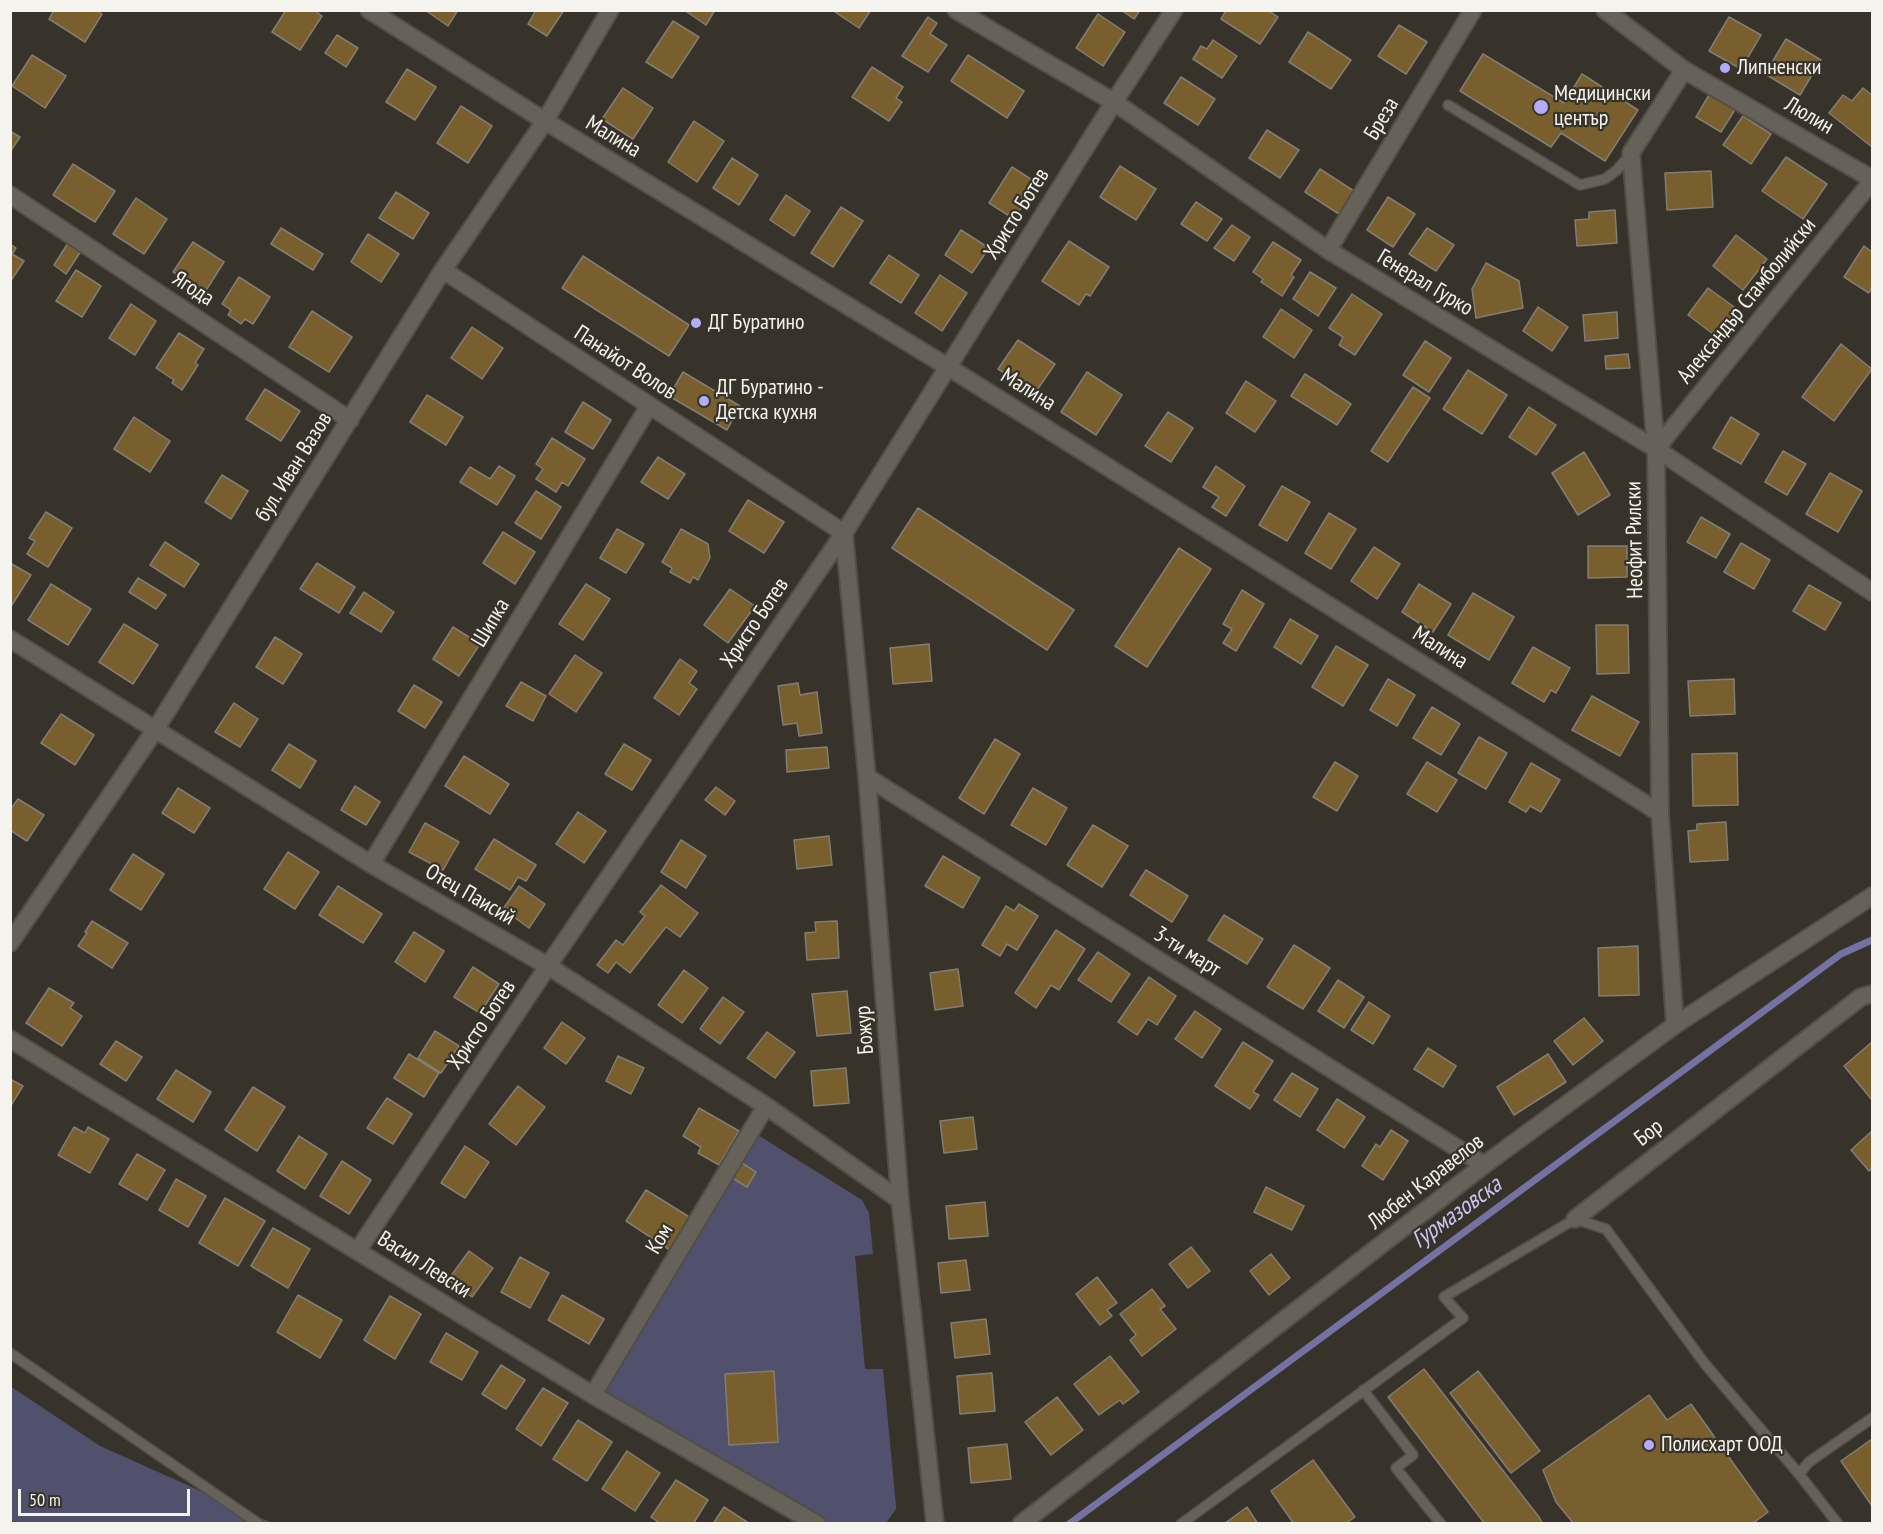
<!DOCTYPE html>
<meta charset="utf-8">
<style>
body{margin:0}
#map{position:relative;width:1883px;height:1534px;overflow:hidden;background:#37332b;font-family:"PT Sans Narrow",sans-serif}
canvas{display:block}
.frame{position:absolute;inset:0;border:12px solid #f5f3ee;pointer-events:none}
.scale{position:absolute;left:18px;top:1489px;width:172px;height:27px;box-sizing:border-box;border:3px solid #f5f3ee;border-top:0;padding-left:8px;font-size:18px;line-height:21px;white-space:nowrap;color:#f5f3ee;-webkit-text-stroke:4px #37332b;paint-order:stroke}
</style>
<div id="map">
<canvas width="1883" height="1534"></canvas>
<div class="frame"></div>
<div class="scale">50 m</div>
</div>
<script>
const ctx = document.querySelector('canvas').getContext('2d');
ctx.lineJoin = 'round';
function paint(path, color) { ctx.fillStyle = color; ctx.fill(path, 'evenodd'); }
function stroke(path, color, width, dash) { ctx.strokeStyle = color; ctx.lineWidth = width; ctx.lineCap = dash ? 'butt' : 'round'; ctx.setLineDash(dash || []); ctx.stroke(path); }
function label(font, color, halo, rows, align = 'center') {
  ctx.font = font + ' "PT Sans Narrow",sans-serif'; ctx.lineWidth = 4.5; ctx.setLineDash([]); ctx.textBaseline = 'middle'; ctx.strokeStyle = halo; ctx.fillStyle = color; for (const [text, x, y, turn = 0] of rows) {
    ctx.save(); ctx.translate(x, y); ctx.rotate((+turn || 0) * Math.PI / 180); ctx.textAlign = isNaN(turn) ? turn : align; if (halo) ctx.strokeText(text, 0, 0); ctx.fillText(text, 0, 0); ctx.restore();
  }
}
paint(new Path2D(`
 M745,1127l117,73 7,13 4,41 -18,2 10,113h18l13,137v3l-10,14h-74l-217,-132z
 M10,1386l90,60 172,77h-261z`), '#51506d');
stroke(new Path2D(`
 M1069,1524l772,-570 31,-14`), '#7571a3', 7);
const building = new Path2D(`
 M54,10h42l6,4 -17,28 -36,-23z
 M286,10h28l8,6 -22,34 -28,-18z
 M425,10h33l-10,16z
 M536,10h28l-17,26 -19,-12z
 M684,10h31l-9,15z
 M832,10h39l-12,18z
 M1121,10h19l-6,9z
 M1226,10h42l10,7 -18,27 -39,-25z
 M1098,14l27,18 -22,34 -27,-18z
 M928,17l9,6 -7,11 17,11 -19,27 -26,-16z
 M1729,17l32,18 -20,34 -32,-18z
 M673,21l26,16 -27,41 -26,-16z
 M1399,25l28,17 -21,32 -28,-18z
 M1308,32l43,28 -20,29 -42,-27z
 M337,35l21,13 -12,19 -21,-14z
 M1786,39l35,21 -21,35 -35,-21z
 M1213,40l24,16 -15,22 -29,-19 8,-13 6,3z
 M1483,54l81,49 18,-29 56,36 -33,51 -44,-28 -10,14 -91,-56z
 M32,55l34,21 -21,32 -33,-22z
 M968,55l56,36 -17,27 -56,-37z
 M872,67l31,20 -7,11 6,4 -13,19 -37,-24z
 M407,69l29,18 -21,33 -29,-18z
 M1181,77l34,22 -17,26 -34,-22z
 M623,88l30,20 -20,31 -31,-20z
 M1863,88l9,7v52l-43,-34 14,-18 9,6z
 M1712,90l26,15 -17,27 -25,-15z
 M461,106l31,20 -24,37 -31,-20z
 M1743,116l28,18 -20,30 -28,-19z
 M694,121l30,20 -27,41 -29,-20z
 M1267,130l32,20 -19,28 -31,-20z
 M10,131l10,6 -10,15z
 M1786,157l41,27 -24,35 -41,-28z
 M732,158l26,17 -19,30 -26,-17z
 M73,164l42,27 -20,31 -42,-27z
 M1120,166l36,23 -20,31 -36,-23z
 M1012,167l25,16 -23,36 -25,-16z
 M1320,169l34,22 -15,23 -34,-22z
 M1711,171l2,36 -46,3 -2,-37z
 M396,192l33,21 -16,26 -34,-21z
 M786,195l24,16 -16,25 -24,-16z
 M1388,197l27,17 -22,33 -26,-17z
 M136,198l31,21 -23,35 -31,-20z
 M1196,202l26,17 -15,22 -26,-17z
 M841,207l22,14 -30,46 -22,-14z
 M1615,210l2,33 -40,3 -2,-26 14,-1v-7z
 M1232,225l18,12 -16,24 -20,-13z
 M281,228l42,26 -10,16 -42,-26z
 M1427,228l27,17 -18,26 -27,-17z
 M961,230l28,18 -17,25 -27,-18z
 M368,234l31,20 -18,28 -30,-20z
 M1736,235l31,24 -24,31 -30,-24z
 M1069,241l40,26 -19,29 -4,-2 -7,11 -37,-24z
 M193,242l31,20 -19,30 -32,-20z
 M1273,242l28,18 -10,15 3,2 -12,19 -21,-14 2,-3 -10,-7z
 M68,243l13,8 -15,23 -12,-9z
 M10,244l6,4 -4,6 12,7 -14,21z
 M1864,246l8,6v34l-3,7 -25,-16z
 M889,255l30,20 -18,28 -31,-20z
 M583,256l106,69 -20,31 -107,-68z
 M1486,263l33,18 4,27 -47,10 -4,-29z
 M76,270l25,16 -19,31 -26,-16z
 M1310,272l26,16 -18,28 -25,-17z
 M940,275l27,18 -25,38 -27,-18z
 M239,277l31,20 -17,27 -8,-5 -4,5 -13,-9 3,-5 -9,-6z
 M1708,288l29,21 -20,28 -29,-22z
 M1352,294l30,20 -27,41 -16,-10 4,-8 -14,-9z
 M131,304l25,17 -21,34 -26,-17z
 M1538,307l30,20 -16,24 -29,-20z
 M1281,309l31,21 -18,28 -31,-21z
 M312,311l40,26 -23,35 -40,-25z
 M1617,312l1,26 -33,3 -2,-26z
 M472,327l31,21 -21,31 -31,-21z
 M179,333l25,16 -9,14 3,2 -16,25 -10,-7 2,-3 -18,-12z
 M1018,340l37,24 -20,29 -37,-24z
 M1425,341l26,17 -22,34 -26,-17z
 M1841,344l31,25 -38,52 -32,-24z
 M1628,354l2,14 -24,1 -1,-13z
 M1468,370l39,25 -25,39 -39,-25z
 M683,372l57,34 -13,24 -58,-34z
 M1087,372l35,23 -26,40 -35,-23z
 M1305,374l46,30 -14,21 -46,-29z
 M1246,381l30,20 -21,31 -29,-19z
 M1413,387l17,11 -42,64 -17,-11z
 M265,389l35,22 -19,30 -35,-22z
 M427,395l36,22 -17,28 -36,-23z
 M583,402l28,18 -18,29 -28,-17z
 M1529,407l27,18 -20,30 -27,-18z
 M1168,412l25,16 -22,34 -26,-16z
 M134,417l36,24 -20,31 -36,-23z
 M1731,417l28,17 -18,30 -28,-16z
 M552,438l33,21 -17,27 -6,-4 -6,10 -20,-13 7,-10 -7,-5z
 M1783,451l23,13 -19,31 -22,-13z
 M1584,452l26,43 -32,20 -26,-42z
 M658,457l27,17 -17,25 -27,-17z
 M499,466l16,10 -18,29 -37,-23 10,-15 20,12z
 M1216,466l29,20 -19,30 -14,-9 7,-10 -16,-10z
 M1830,473l32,18 -24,41 -32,-18z
 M222,475l26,16 -17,28 -26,-17z
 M1282,486l28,16 -23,39 -28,-16z
 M536,491l25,16 -20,32 -26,-16z
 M748,500l36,22 -20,31 -35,-22z
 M918,508l156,102 -27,40 -155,-102z
 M46,512l26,16 -24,39 -21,-13 8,-13 -6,-3z
 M1329,513l27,16 -25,40 -26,-16z
 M1701,517l29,17 -14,24 -29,-16z
 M617,529l27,15 -18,29 -26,-15z
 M681,529l27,15 2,14 -12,22 -5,-3 -3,6 -20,-11 2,-4 -10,-6z
 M503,532l32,20 -20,32 -32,-21z
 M165,542l34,22 -15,23 -34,-22z
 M1741,543l29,17 -16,29 -30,-17z
 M1588,546h39v31l-39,1z
 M1374,547l26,17 -23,35 -26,-18z
 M1179,548l32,21 -64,98 -32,-21z
 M10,563l21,12 -19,30 -2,-1z
 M317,563l38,24 -16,26 -39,-24z
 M138,578l28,17 -10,14 -27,-17z
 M51,584l40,25 -23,36 -40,-25z
 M586,584l24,15 -27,41 -24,-16z
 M1419,584l32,20 -18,28 -31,-20z
 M1809,585l32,18 -16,27 -32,-19z
 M730,589l25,17 -27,37 -24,-18z
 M1242,590l22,14 -28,47 -13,-8 9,-14 -9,-5z
 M364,592l30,20 -13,20 -31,-19z
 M1473,593l41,24 -25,43 -41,-25z
 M1290,619l28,17 -17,28 -27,-17z
 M124,624l34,21 -25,39 -34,-22z
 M1596,625h32l1,48 -32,1z
 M453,627l27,17 -21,32 -26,-17z
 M275,637l27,17 -19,30 -27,-17z
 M929,644l3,37 -39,3 -3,-36z
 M1336,646l32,19 -25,41 -31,-19z
 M1533,647l37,21 -14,25 -5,-3 -7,12 -32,-19z
 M575,655l27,18 -26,39 -27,-18z
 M680,659l17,12 -8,12 8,6 -18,26 -25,-17z
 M1388,679l27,16 -18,31 -27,-16z
 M1734,679l1,35 -45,2 -2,-35z
 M521,682l25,14 -13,25 -27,-15z
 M798,683l2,12 17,-3 5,41 -23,3 -2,-13 -14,2 -5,-39z
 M414,685l28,17 -17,26 -27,-17z
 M1592,696l47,26 -19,34 -48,-26z
 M234,703l24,16 -18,28 -25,-15z
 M1432,707l28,17 -19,31 -28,-17z
 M61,714l33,21 -19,30 -34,-22z
 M1479,737l28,16 -21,36 -28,-16z
 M995,739l25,15 -36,60 -25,-16z
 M289,744l27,17 -16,27 -28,-18z
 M624,744l27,16 -19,30 -27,-16z
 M827,747l2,21 -42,4 -1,-22z
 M1737,753l1,52 -45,1 -1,-52z
 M464,756l45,28 -19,30 -45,-28z
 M1335,762l23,14 -21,35 -24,-14z
 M1427,762l30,18 -20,32 -30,-18z
 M1531,763l29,17 -19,32 -11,-6 -4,6 -17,-10z
 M355,786l25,16 -14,23 -25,-15z
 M716,787l19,14 -10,14 -20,-15z
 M178,788l32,20 -16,25 -32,-20z
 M1033,788l34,20 -21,37 -35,-20z
 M18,799l26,16 -17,26 -17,-11v-20z
 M578,812l28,19 -22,32 -28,-19z
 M1726,822l2,38 -38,2 -2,-31 9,-1v-6z
 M425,823l34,19 -16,28 -34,-18z
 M1093,825l35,21 -26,41 -35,-22z
 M829,836l3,29 -35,4 -3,-29z
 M494,839l42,26 -10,16 -8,-4 -8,13 -35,-21z
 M681,840l25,16 -20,32 -25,-16z
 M288,852l31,20 -24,37 -31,-20z
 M133,854l31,20 -23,36 -31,-20z
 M943,856l37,22 -17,30 -38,-22z
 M1146,870l42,26 -16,26 -42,-27z
 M661,885l37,28 -18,24 -14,-10 -36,46 -14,-11 -8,11 -11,-8 19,-25 7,5 22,-29 -5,-4z
 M338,886l44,28 -19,29 -44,-28z
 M519,886l26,18 -16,24 -26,-19z
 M1019,904l19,12 -21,34 -10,-6 -7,12 -18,-11 24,-39 8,5z
 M1224,915l39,24 -16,25 -39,-24z
 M92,921l36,22 -16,25 -34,-22 9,-13 -2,-1z
 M837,921l2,37 -32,2 -2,-27 11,-1 -1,-10z
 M1056,930l29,19 -26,41 -8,-5 -15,23 -21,-15z
 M414,932l30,19 -19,31 -30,-20z
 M1294,945l36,23 -27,41 -36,-22z
 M1638,946l1,49 -40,1 -1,-48z
 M1098,952l32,22 -19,28 -33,-22z
 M473,967l26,17 -19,29 -26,-16z
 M958,969l5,37 -28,4 -5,-37z
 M684,970l24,18 -26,35 -24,-18z
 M1149,977l27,19 -19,29 -9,-6 -11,16 -19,-13z
 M1338,980l26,17 -20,31 -26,-17z
 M49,988l25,15 -4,5 12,8 -20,30 -36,-23z
 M847,991l4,42 -34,3 -5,-42z
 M723,997l21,15 -24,32 -20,-15z
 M1369,1002l21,14 -17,28 -22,-14z
 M1195,1011l26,18 -19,29 -27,-19z
 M1584,1018l19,23 -30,24 -19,-24z
 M562,1022l23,16 -19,26 -22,-16z
 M435,1031l24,15 -18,27 -23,-15z
 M767,1032l28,20 -20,26 -28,-20z
 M116,1041l26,16 -16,24 -26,-17z
 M1243,1042l30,19 -20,31 6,3 -9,14 -35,-23z
 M1872,1042v58l-28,-34z
 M1428,1048l28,18 -13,21 -29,-18z
 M409,1054l30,19 -15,24 -30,-19z
 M1548,1054l18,28 -52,33 -17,-28z
 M618,1056l26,12 -13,26 -25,-13z
 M846,1068l3,35 -35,3 -3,-35z
 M176,1070l35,22 -18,30 -36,-23z
 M1292,1073l26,16 -18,28 -26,-17z
 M10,1079l13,7 -13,21z
 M518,1086l27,21 -29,38 -27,-21z
 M253,1087l32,20 -28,44 -32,-21z
 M387,1098l25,16 -19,30 -26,-16z
 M1337,1099l28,18 -21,31 -27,-18z
 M699,1108l40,23 -20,34 -21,-12 3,-6 -18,-11z
 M973,1117l4,32 -33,4 -4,-32z
 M74,1127l11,6 3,-6 21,12 -19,34 -32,-18z
 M1391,1130l17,11 -25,39 -21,-14 14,-22 4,3z
 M1872,1131v37l-3,3 -18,-21z
 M299,1136l28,18 -22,35 -28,-18z
 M465,1146l24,16 -24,36 -24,-15z
 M137,1154l28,16 -18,30 -28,-16z
 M342,1161l29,19 -22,34 -29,-18z
 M739,1161l17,11 -9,15 -18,-11z
 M176,1179l30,17 -18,31 -29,-17z
 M1266,1187l38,19 -12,24 -38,-18z
 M646,1190l45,28 -21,32 -44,-29z
 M225,1198l40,23 -27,45 -39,-23z
 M985,1202l3,34 -39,3 -3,-33z
 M273,1228l37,21 -22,39 -37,-22z
 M1191,1247l19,24 -22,17 -19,-24z
 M469,1251l24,17 -21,29 -24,-17z
 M1271,1254l19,24 -21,17 -19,-24z
 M520,1257l29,16 -19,35 -29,-16z
 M966,1260l4,30 -29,3 -3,-30z
 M1097,1277l20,26 -10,7 5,6 -12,9 -24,-31z
 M1152,1289l13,17 -5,3 16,20 -34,27 -12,-16 6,-5 -16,-21z
 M298,1295l44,25 -22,38 -43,-26z
 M562,1295l42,24 -15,25 -41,-24z
 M390,1296l31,18 -26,45 -31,-19z
 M986,1319l4,35 -35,4 -4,-35z
 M446,1333l32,19 -16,28 -32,-18z
 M1110,1356l29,36 -16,12 -3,-4 -21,15 -25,-31z
 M501,1365l24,15 -19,29 -24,-15z
 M1424,1369l115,148 4,7h-58l-97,-127z
 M774,1371l4,71 -49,3 -4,-71z
 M1478,1371l62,80 -29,22 -61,-80z
 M992,1373l3,38 -35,3 -3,-38z
 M543,1388l25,15 -27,43 -25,-17z
 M1649,1395l18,25 24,-16 77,108 -16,12h-178l-18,-22 -13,-32z
 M1057,1397l26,33 -32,25 -26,-33z
 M578,1420l34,22 -25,39 -34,-22z
 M1872,1439v67l-31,-45z
 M1007,1444l4,35 -40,4 -3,-35z
 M627,1451l33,22 -25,38 -33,-22z
 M1313,1460l42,57 -10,7h-51l-23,-33z
 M676,1480l32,20 -15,24h-32l-10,-7z
 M724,1507l26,17h-37z
 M1247,1507l11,17h-34z`);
paint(building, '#785f2d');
stroke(building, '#827d75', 1.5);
const service = new Path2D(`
 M1448,105l132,80 25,-6 12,-9 14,-16
 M10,1353l249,171
 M1363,1390l50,65 -17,13 45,56
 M1181,1524l282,-206 -19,-21 131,-78 31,10 99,135 94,110
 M1838,1524l-39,-50 10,-12 63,-44`);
const minor = new Path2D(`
 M369,10l176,111 403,246 712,446
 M956,10l158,92 214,148 328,199 216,143
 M1605,10l79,60 188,109
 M10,195l340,225
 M1328,250l145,-240
 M443,270l401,263 23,244 33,423 35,324
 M1656,449l216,-268
 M10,639l361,225 177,102 218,140 134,94
 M867,777l617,388
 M371,864l278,-458
 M10,943l145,-213 288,-460 102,-149 65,-111
 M1675,1025l-15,-212 -4,-364 -25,-296 53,-83
 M10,1039l583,356 224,129
 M1575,1219l286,-222 11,-3
 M358,1250l190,-284 296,-433 270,-431 60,-92
 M593,1395l173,-289
 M1021,1524l463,-359 191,-140 197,-129`);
stroke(service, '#524e48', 12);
stroke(minor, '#524e48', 20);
stroke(service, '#666259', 9);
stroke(minor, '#666259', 16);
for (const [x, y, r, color] of [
 [1725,68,6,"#b3adf9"],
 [1541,107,8,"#b3adf9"],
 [696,323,6,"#b3adf9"],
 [704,401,6,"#b3adf9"],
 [1649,1445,6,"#b3adf9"]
]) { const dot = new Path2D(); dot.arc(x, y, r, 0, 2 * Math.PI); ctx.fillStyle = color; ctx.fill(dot); stroke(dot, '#37332b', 2); }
label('22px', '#f5f3ee', '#37332b', [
 ["Липненски",1737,68],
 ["Медицински",1554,94],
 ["център",1554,119],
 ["ДГ Буратино",708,323],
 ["ДГ Буратино -",716,388],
 ["Детска кухня",716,413],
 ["Полисхарт ООД",1661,1445]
], 'left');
label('22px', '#f5f3ee', '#37332b', [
 ["Люлин",1809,116,30],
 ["Бреза",1382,119,-59],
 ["Малина",613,137,31],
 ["Христо Ботев",1017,214,-58],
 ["Генерал Гурко",1425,283,31],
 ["Ягода",193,289,33],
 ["Александър Стамболийски",1747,301,-51],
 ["Панайот Волов",625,363,33],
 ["Малина",1028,390,32],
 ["бул. Иван Вазов",294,467,-58],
 ["Неофит Рилски",1635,540,-91],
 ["Шипка",491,623,-59],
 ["Христо Ботев",755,623,-56],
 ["Малина",1440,648,32],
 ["Отец Паисий",470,895,30],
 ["3-ти март",1187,952,32],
 ["Христо Ботев",482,1025,-56],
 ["Божур",865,1030,-94],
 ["Бор",1649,1133,-38],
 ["Любен Каравелов",1426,1182,-38],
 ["Ком",660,1239,-59],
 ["Васил Левски",424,1265,32]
]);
label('italic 24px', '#c8c6f3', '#37332b', [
 ["Гурмазовска",1457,1213,-36]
]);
</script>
